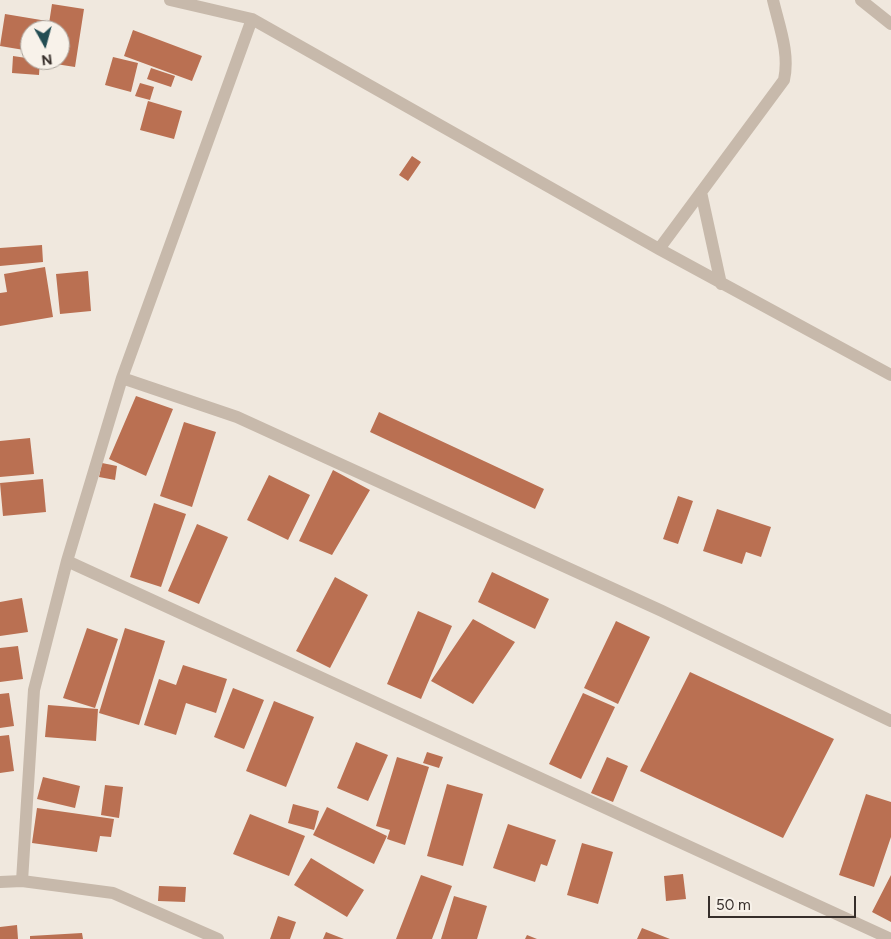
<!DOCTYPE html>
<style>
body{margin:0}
#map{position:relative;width:891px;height:939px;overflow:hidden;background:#f0e8de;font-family:Figtree,sans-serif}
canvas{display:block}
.north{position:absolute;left:20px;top:20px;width:50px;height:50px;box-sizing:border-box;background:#f8f2ea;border:1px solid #aaa49d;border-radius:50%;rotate:173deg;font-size:14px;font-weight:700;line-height:20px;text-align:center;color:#362e2a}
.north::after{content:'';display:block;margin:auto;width:18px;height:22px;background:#234d53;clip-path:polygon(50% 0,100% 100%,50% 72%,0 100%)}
.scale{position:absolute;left:708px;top:896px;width:148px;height:22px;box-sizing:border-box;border:2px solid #362e2a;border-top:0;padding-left:6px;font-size:15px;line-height:18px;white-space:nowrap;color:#362e2a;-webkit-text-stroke:4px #f8f2ea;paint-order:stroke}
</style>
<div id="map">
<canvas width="891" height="939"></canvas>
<div class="north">N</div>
<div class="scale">50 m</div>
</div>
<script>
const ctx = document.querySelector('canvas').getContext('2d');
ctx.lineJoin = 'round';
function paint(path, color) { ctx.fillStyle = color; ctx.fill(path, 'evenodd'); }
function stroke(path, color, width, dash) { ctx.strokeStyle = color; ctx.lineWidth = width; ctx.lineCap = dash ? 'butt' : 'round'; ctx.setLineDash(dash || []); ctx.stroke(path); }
paint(new Path2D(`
 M52,4l32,5 -9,58 -32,-5v-2h17v-30h-12z
 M5,14l42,7 -2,9h-15v21l-30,-5z
 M133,30l69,26 -10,25 -68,-25z
 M13,56l27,4 -1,15 -27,-2z
 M113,57l25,6 -7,29 -26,-7z
 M151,68l24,8 -4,11 -24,-8z
 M140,83l14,4 -4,13 -15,-4z
 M148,101l34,10 -8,28 -34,-9z
 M412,156l9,6 -13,19 -9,-6z
 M42,245l1,17 -43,4v-18z
 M45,267l8,50 -53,9v-33l7,-1 -3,-18z
 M88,271l3,40 -31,3 -4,-40z
 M136,396l37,13 -27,67 -37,-17z
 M379,412l165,77 -9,20 -165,-77z
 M184,422l32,10 -24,75 -32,-11z
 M30,438l4,36 -34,3v-36z
 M102,463l15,3 -2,14 -16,-3z
 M333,470l37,20 -38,65 -33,-14z
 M269,475l41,20 -22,45 -41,-20z
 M43,479l3,33 -43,4 -3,-33z
 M678,496l15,5 -15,43 -15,-5z
 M154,503l32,11 -25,73 -31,-10z
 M717,509l54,18 -10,30 -15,-5 -4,12 -39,-13z
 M197,524l31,13 -29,67 -31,-13z
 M492,572l57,27 -14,30 -57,-27z
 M335,577l33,18 -38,73 -34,-17z
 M22,598l6,34 -28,4v-34z
 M418,611l34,15 -31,73 -34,-15z
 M473,619l42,23 -42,62 -42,-23z
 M616,621l34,16 -32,67 -34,-16z
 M87,628l31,11 -23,69 -32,-10z
 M125,628l40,13 -26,84 -40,-12z
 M18,646l5,33 -23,3v-34z
 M183,665l44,14 -11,34 -30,-10 -10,32 -32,-10 15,-46 17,6z
 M690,672l144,67 -51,99 -143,-67z
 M233,688l31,12 -20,49 -30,-12z
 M9,693l5,33 -14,2v-34z
 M583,693l32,14 -34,72 -32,-15z
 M274,701l40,16 -28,70 -40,-16z
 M48,705l50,4 -2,32 -51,-4z
 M9,735l5,36 -14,2v-37z
 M356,742l32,13 -20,46 -31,-13z
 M427,752l16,5 -4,11 -16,-5z
 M397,757l32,10 -24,78 -18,-6 3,-9 -14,-4z
 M607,757l21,9 -15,36 -22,-9z
 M43,777l37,9 -5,22 -38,-9z
 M447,784l36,10 -20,72 -36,-10z
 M105,785l18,2 -4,31 -18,-3z
 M866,794l25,8v35l-17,50 -35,-12z
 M293,804l26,7 -5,19 -26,-7z
 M327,807l60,29 -13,28 -61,-29z
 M37,808l77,11 -3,18 -11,-1 -3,16 -65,-9z
 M250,814l55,22 -16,40 -56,-22z
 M508,824l48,16 -9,26 -6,-2 -6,18 -42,-14z
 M582,843l31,9 -15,52 -31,-9z
 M311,858l53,32 -17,27 -53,-32z
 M683,874l3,25 -20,2 -2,-25z
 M421,875l31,11 -20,53h-36z
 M891,875v47l-19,-10z
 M159,886l27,1 -1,15 -27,-1z
 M454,896l33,10 -10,33h-36z
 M278,916l18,6 -6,17h-20z
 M17,925l1,14h-18v-12z
 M642,928l28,11h-33z
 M326,932l18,7h-21z
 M82,933l1,6h-53v-3z
 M527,935l10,4h-12z`), '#ba7052');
stroke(new Path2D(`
 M170,0l82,19 407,230 232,126
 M861,0l30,24
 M701,192l20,92
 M659,249l125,-169c6,-27 -5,-54 -11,-80
 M122,378l115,39 425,194 229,110
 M67,561l824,378
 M22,881l12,-191 33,-129 55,-183 130,-359
 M0,882l22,-1 91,12 105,46`), '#c7b9ab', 12);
</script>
